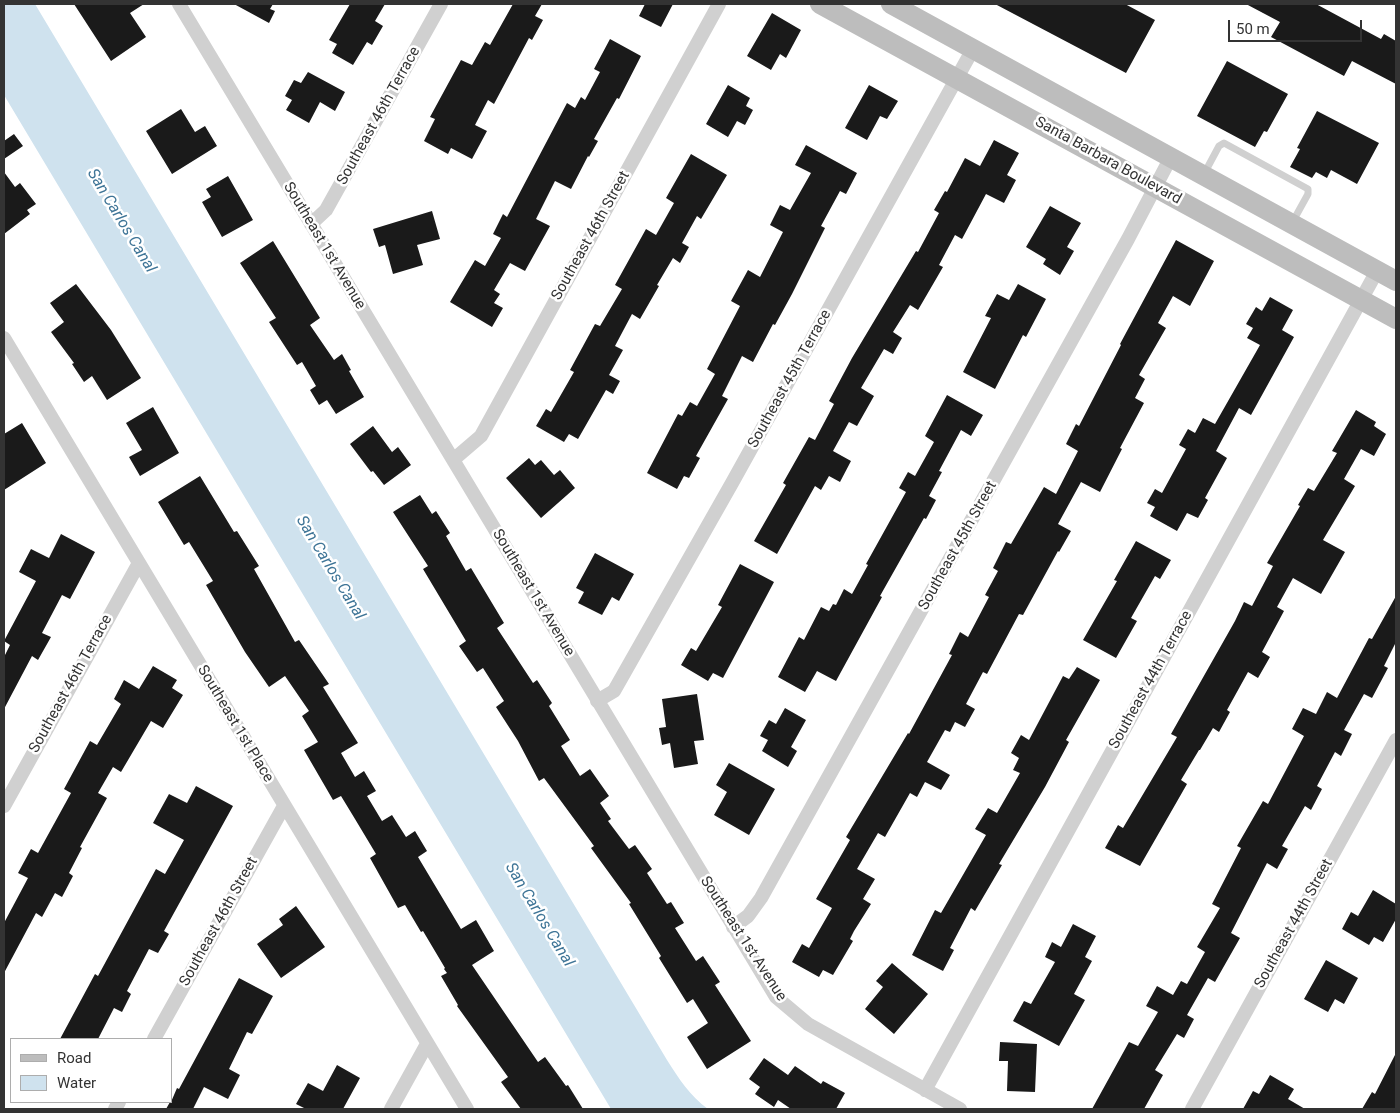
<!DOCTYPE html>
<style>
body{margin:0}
#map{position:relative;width:1400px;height:1113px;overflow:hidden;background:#fff;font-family:Roboto,sans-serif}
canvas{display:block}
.frame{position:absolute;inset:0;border:5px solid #333;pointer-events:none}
.legend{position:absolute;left:10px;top:1038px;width:162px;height:65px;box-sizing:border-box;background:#fff;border:1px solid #adadad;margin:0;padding:6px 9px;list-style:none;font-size:15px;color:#333}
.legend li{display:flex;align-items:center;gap:10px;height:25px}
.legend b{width:25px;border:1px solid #adadad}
.scale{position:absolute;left:1228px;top:20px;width:134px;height:22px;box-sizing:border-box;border:2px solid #333;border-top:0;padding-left:6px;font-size:15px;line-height:18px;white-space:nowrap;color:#333;-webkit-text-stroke:4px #fff;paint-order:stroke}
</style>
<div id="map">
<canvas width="1400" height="1113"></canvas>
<div class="frame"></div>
<ul class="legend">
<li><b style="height:6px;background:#bdbdbd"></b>Road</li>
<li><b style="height:14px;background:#cfe2ee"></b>Water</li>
</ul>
<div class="scale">50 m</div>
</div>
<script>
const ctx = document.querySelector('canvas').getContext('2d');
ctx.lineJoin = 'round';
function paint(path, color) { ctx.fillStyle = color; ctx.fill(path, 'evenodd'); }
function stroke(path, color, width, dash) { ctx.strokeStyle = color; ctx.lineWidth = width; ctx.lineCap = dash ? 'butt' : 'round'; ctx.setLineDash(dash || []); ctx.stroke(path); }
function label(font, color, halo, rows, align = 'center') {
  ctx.font = font + ' Roboto,sans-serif'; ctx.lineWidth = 5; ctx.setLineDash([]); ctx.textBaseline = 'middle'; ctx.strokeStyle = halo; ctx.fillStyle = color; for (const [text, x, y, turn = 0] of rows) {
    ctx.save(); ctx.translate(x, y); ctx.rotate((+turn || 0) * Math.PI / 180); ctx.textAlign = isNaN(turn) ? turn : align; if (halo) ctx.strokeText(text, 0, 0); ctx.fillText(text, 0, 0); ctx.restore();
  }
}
paint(new Path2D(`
 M4,4h31l632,1056c12,19 23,36 41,49h-97l-607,-1014z`), '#cfe2ee');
paint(new Path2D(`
 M74,4h70l-14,9 16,24 -35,24z
 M234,4h39l-3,5 5,2 -6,12z
 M350,4h35l-10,17 8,5 -11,19 -5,-3 -14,23 -21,-12 5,-9 -8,-4z
 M513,4h29l-7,12 8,4 -11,20 -3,-2 -35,66 -6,-4 -13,25 12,6 -15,28 -21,-11 -3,6 -24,-13 11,-22 -5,-2 31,-57 11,5 13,-23 5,3z
 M645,4h28l-12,23 -22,-11z
 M995,4h130l30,16 -29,53z
 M1246,4h70l65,35 3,-5 12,7v43l-44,-23 -8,15 -73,-39 9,-15z
 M772,13l29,17 -15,28 -6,-4 -9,16 -24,-14z
 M610,39l31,17 -22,43 -2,-1 -23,41 4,2 -9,16 -1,-1 -17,33 -16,-8 -19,38 14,7 -25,45 -15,-8 -16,27 6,4 -6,9 9,5 -11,19 -42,-25 25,-42 10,6 16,-28 -8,-4 10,-20 4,3 60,-114 8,5 6,-11 4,3 15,-28 -6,-3z
 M1227,61l61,33 -21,38 -3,-1 -9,16 -58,-31z
 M308,72l37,20 -10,19 -15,-9 -11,21 -23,-13 6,-10 -7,-4 9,-16 7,3z
 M728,85l22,13 -4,8 7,4 -8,15 -8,-4 -9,16 -22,-13z
 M869,85l29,16 -11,18 -7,-3 -13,24 -22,-12z
 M181,109l14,23 10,-6 12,20 -45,28 -26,-43z
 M1317,111l62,32 -22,41 -26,-14 -4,8 -11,-6 -4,6 -22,-11 10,-18 -3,-1z
 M14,134l9,12 -19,13v-18z
 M994,140l25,13 -12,22 9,5 -12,23 -18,-9 -24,45 -7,-4 -16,30 4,2 -25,43 -8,-5 -17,27 9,6 -9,16 -9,-5 -23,39 13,8 -17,30 -8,-4 -16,29 18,10 -11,21 -11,-6 -8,14 -6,-4 -38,68 -23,-13 32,-56 -3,-2 26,-46 6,3 19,-36 -5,-3 23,-43 64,-107 2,1 21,-39 -5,-3 11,-19 2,1 18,-34 15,8z
 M806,145l51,28 -11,21 -6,-3 -19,35 4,2 -33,66 -17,31 -2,-1 -20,38 -11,-6 -20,40 6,3 -32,57 4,2 -11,20 -5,-2 -7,13 -30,-16 31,-59 4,2 8,-14 7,4 18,-32 -8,-5 33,-63 -9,-5 17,-31 12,7 23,-45 -13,-7 10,-20 10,5 21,-37 -16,-8z
 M691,154l36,21 -26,44 -4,-3 -15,27 7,4 -9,16 -7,-5 -16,27 2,1 -19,33 -8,-5 -17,32 8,4 -14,25 11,6 -7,13 -7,-4 -28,49 -9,-5 -5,8 -28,-16 10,-17 5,3 23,-40 -4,-2 25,-46 5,2 22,-37 -7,-4 31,-56 10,6 18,-32 -8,-5z
 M4,172l11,15 5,-4 16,21 -9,6 3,4 -26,20z
 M228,176l25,44 -31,17 -20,-35 9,-5 -5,-8z
 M1050,206l31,17 -14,24 7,4 -14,24 -17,-11 3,-5 -20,-12z
 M432,211l8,28 -23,6 6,20 -30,9 -8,-29 -6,2 -6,-18z
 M1176,240l38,21 -24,45 -17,-10 -15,27 8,5 -27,47 6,4 -10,19 9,5 -24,45 2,1 -22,43 -19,-10 -23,42 13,7 -12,21 -1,-1 -35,64 -4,-1 -32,60 -4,-2 -17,32 9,5 -10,18 -10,-5 -5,10 -5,-2 -18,32 23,13 -9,15 -16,-8 -8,15 -7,-4 -25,44 -7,-4 -21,36 18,10 -12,20 8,5 -17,27 -4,8 3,2 -20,34 -10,-5 -4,7 -27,-15 10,-18 7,4 23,-40 -16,-9 34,-59 -4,-3 62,-104 1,1 43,-79 -3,-1 11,-22 8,5 21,-40 -4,-2 13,-24 -5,-3 13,-26 5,2 33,-57 12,7 22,-43 -12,-7 10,-20 3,2 42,-81 -1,-1z
 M273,241l47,77 -10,7 24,35 8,-6 9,16 -2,1 15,26 -28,17 -9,-14 -8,5 -9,-15 6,-4 -14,-24 -5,3 -28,-43 7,-4 -36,-55z
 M76,284l35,46 30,48 -34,22 -15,-24 -8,6 -12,-18 2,-1 -23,-31 13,-10 -14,-19z
 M1018,284l28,15 -20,38 -3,-2 -28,54 -32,-17 28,-54 -6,-2 12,-22 12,6z
 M1270,297l23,13 -11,20 12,7 -43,78 -12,-7 -23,43 11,7 -22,40 3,2 -10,18 -11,-5 -10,18 -27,-15 5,-9 -8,-4 8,-14 7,4 24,-44 -7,-4 9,-16 7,4 8,-15 12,6 45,-79 -13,-7 6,-10 -7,-4 10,-17 6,4z
 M947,395l36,20 -12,21 -10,-6 -22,41 3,1 -13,24 7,4 -10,19 -2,-1 -44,78 2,1 -46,84 -19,-10 -12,21 -27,-15 21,-40 5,3 17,-33 8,4 4,-7 3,1 8,-16 8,5 16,-29 -2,-1 40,-72 -7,-4 9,-16 7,4 19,-34 -9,-6z
 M153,407l26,46 -39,23 -11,-19 13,-7 -16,-27z
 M1356,410l20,12 -2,4 12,8 -12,22 -13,-7 -17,30 11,7 -32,54 22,12 -24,42 -28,-16 -16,29 7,4 -22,41 8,5 -12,21 -10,-6 -21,38 3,2 -11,20 -6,-4 -13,22h-1l-18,30 6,4 -47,82 -35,-18 13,-23 5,3 54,-91 -6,-3 64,-113 9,-19 8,4 21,-40 -6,-3 33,-57 -2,-1 10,-17 6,3 23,-38 -5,-2z
 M22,423l24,40 -42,27v-56z
 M373,426l19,26 6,-5 13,18 -27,20 -11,-14 -2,1 -21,-28z
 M529,458l6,7 6,-5 13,15 6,-5 15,18 -34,30 -35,-40z
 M200,476l34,56 3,-1 22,35 -5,3 41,73 4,-2 30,44 -6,3 35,56 -17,10 14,24 9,-6 12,20 -9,5 15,25 10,-6 14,22 9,-6 12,20 -9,6 43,72 15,-9 18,31 -22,14 66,97 7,-5 21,29 2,-1 15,24h-62l-20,-27 7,-5 -51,-71 1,-1 -17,-29 6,-3 -3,-4 1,-1 -22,-37 -2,1 -16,-27 -7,3 -28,-50 6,-4 -21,-35 -14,-23 -8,4 -29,-50 14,-8 -16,-26 7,-5 -24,-35 -16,11 -24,-35 -39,-67 7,-4 -24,-39 -5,3 -26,-43z
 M420,495l12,19 4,-3 14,22 -4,3 20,35 5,-3 33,55 -7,5 36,55 4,-3 15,23 -3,3 21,34 -9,6 19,30 10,-7 19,27 -9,7 11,16 -3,2 21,28 6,-4 17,24 -5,4 20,31 4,-2 13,21 -9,5 21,33 7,-5 17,26 -5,3 36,56 -44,28 -20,-32 21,-14 -15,-24 -6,4 -28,-45 2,-2 -32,-52 2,-1 -40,-55 3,-2 -50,-68 -5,3 -21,-40 -22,-34 8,-6 -21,-33 -6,4 -18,-26 7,-5 -43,-72 5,-3 -35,-54z
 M61,534l34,18 -25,47 -8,-4 -20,38 9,4 -13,23 -6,-4 -28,53v-52l6,-12 -6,-4 32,-60 -17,-9 12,-23 18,9z
 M1136,541l35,19 -11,19 -5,-3 -24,42 6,3 -21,37 -33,-18 34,-59 -3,-1z
 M595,553l39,21 -15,27 -7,-4 -10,18 -24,-12 6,-11 -8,-4z
 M740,564l34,18 -51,96 -10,-5 -5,8 -27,-16 10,-17 5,3 26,-44 -4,-2z
 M1396,596v46l-12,24 4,2 -16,30 -8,-4 -20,36 8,4 -11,22 -6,-4 -18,34 5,3 -11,21 -6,-4 -23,40 6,3 -11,20 -10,-6 -36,70 9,5 -25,44 -7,-4 -21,37 7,4 -10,19 -7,-4 -22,36 8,5 -19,34h-52l37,-67 9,4 20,-34 -12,-6 11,-20 16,9 8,-14 6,3 18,-32 -8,-5 23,-39 -8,-4 29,-56 -4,-2 26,-45 5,3 36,-68 -12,-7 11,-21 13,6 11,-22 10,6 32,-60 3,1z
 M153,666l24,14 -5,8 11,7 -20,33 -12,-7 -30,51 -8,-5 -15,26 9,5 -27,49 2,1 -13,25 4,3 -11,21 -7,-4 -13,24 -6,-4 -32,60v-50l24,-45 -10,-5 13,-24 7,4 33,-60 -7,-4 26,-48 7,4 24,-41 -7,-5 10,-19 15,9z
 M1077,667l23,13 -34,60 3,2 -24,45 -46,77 3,1 -27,46 -4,-3 -21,40 4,2 -11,21 -31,-16 23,-45 6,3 45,-78 -11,-6 13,-21 9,5 23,-40 -7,-3 6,-12 -8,-5 10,-18 8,5 34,-64 6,3z
 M697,694l7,46 -10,1 4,23 -24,4 -4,-25 -8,2 -3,-17 7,-1 -4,-28z
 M785,708l21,12 -15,27 6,4 -9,16 -26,-16 6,-11 -8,-4 9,-16 7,4z
 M729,763l46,26 -26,46 -35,-20 13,-23 -11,-7z
 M196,786l37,20 -69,125 5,3 -11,19 -9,-4 -22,42 4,3 -9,18 -8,-4 -16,31h-38l35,-65 3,2 58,-107 9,5 19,-34 -31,-17 16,-29 18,9z
 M1373,890l23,14v15l-13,23 -9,-5 -5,8 -27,-16 9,-17 7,4z
 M296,906l29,41 -44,31 -24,-34 26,-19 -4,-6z
 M1073,924l23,12 -11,21 7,4 -18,33 11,6 -26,46 -46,-25 11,-20 7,3 24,-42 -10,-5 7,-15 9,5z
 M1326,960l32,18 -14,26 -9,-5 -7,13 -24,-13z
 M892,963l36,31 -34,40 -29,-25 18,-22 -7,-6z
 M239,978l34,18 -21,38 -5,-2 -18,37 11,6 -12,24 -24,-12 -11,22h-27l4,-7h1l6,-14 2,1z
 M1000,1042l37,2 -2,48 -28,-1 1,-30h-9z
 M1396,1053v56h-34l10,-17 3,2z
 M764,1058l24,17 7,-9 26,18 2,-3 22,12 -9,16h-45l-13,-9 -4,7 -19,-13 5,-7 -11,-8z
 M337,1065l23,13 -17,31h-37l-10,-5 12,-21 15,8z
 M1270,1075l24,14 -6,10 17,10h-62l10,-18 6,3z`), '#1a1a1a');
stroke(new Path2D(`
 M1204,174l15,-28 5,-3 84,46v5l-16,29`), '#d0d0d0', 7);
stroke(new Path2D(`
 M179,4l597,993 32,27 152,85
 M311,224l15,-14 115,-206
 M4,338l463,771
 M453,460l28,-24 238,-432
 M597,701l17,-10 118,-208 241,-434
 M4,806l135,-243
 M733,927l15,-11 13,-18 367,-659 43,-82
 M154,1039l130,-233
 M925,1090l452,-819
 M115,1109l4,-7
 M391,1109l36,-65
 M1192,1109l204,-369`), '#d0d0d0', 14);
stroke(new Path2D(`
 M820,4l576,315
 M891,4l505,277`), '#bdbdbd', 20);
label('15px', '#333', '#fff', [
 ["Southeast 46th Terrace",379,116,-61],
 ["Santa Barbara Boulevard",1108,161,29],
 ["Southeast 46th Street",591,236,-61],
 ["Southeast 1st Avenue",324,246,59],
 ["Southeast 45th Terrace",790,379,-61],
 ["Southeast 45th Street",958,546,-61],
 ["Southeast 1st Avenue",533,593,59],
 ["Southeast 44th Terrace",1151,680,-61],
 ["Southeast 46th Terrace",71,684,-61],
 ["Southeast 1st Place",235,724,59],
 ["Southeast 46th Street",219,922,-61],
 ["Southeast 44th Street",1294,924,-61],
 ["Southeast 1st Avenue",743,939,57]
]);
label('italic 16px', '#3f7597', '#fff', [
 ["San Carlos Canal",121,221,59],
 ["San Carlos Canal",330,568,59],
 ["San Carlos Canal",539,915,59]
]);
</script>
